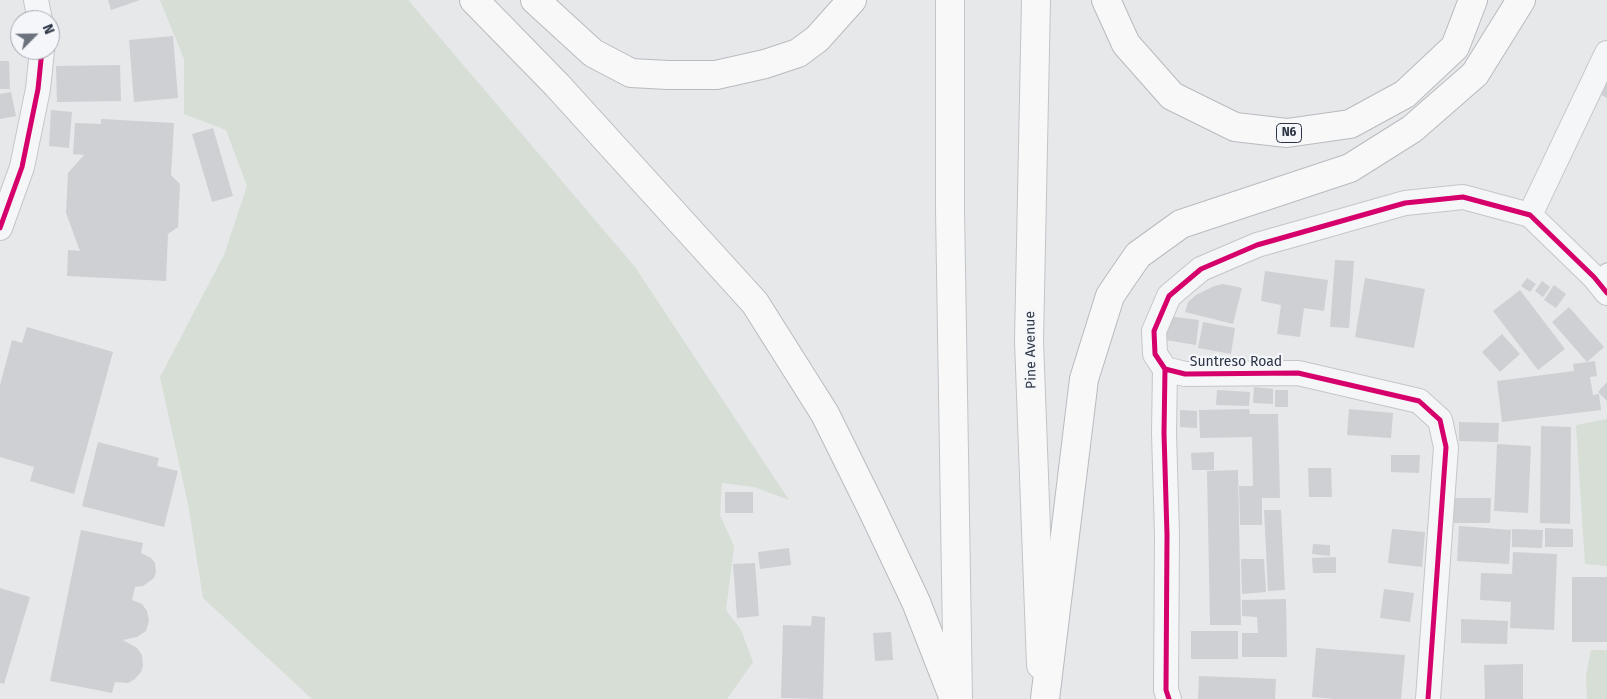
<!DOCTYPE html>
<style>
body{margin:0}
#map{position:relative;width:1607px;height:699px;overflow:hidden;background:#e6e8ea;font-family:"Fira Sans",sans-serif}
canvas{display:block}
.north{position:absolute;left:10px;top:10px;width:50px;height:50px;box-sizing:border-box;background:#f4f6f9;border:1px solid #a4a8b1;border-radius:50%;rotate:67deg;font-size:14px;font-weight:700;line-height:20px;text-align:center;color:#2b3445}
.north::after{content:'';display:block;margin:auto;width:18px;height:22px;background:#6c737f;clip-path:polygon(50% 0,100% 100%,50% 72%,0 100%)}
</style>
<div id="map">
<canvas width="1607" height="699"></canvas>
<div class="north">N</div>
</div>
<script>
const ctx = document.querySelector('canvas').getContext('2d');
ctx.lineJoin = 'round';
function paint(path, color) { ctx.fillStyle = color; ctx.fill(path, 'evenodd'); }
function stroke(path, color, width, dash) { ctx.strokeStyle = color; ctx.lineWidth = width; ctx.lineCap = dash ? 'butt' : 'round'; ctx.setLineDash(dash || []); ctx.stroke(path); }
function label(font, color, halo, rows, align = 'center') {
  ctx.font = font + ' "Fira Sans",sans-serif'; ctx.lineWidth = 4.5; ctx.setLineDash([]); ctx.textBaseline = 'middle'; ctx.strokeStyle = halo; ctx.fillStyle = color; for (const [text, x, y, turn = 0] of rows) {
    ctx.save(); ctx.translate(x, y); ctx.rotate((+turn || 0) * Math.PI / 180); ctx.textAlign = isNaN(turn) ? turn : align; if (halo) ctx.strokeText(text, 0, 0); ctx.fillText(text, 0, 0); ctx.restore();
  }
}
paint(new Path2D(`
 M160,0h248l227,267 154,233 -35,-13 -32,-4 -2,32 14,31 -8,64 15,20 12,32 -26,37h-415l-109,-101 -15,-94 -28,-127 64,-122 23,-69 -21,-56 -42,-16v-55z
 M1607,419v147l-22,-2 -9,-139z
 M1591,650h16v49h-20l-1,-23z`), '#d6ded6');
paint(new Path2D(`
 M108,0h32l-29,10z
 M173,36l5,62 -44,4 -5,-62z
 M0,61h9l1,28h-10z
 M120,65l1,36 -64,1 -1,-36z
 M1607,79v19l-11,-6z
 M11,92l5,24 -16,3v-25z
 M51,110l21,2 -3,36 -20,-2z
 M101,119l73,4 -3,52 9,9 -2,43 -10,7 -2,47 -99,-5 1,-26 12,1 -14,-38 2,-40 16,-18 -11,-1 2,-31 26,1z
 M213,128l20,68 -21,6 -20,-68z
 M1335,260l19,1 -5,67 -19,-1z
 M1265,271l63,9 -4,31 -20,-3 -4,29 -23,-3 4,-29 -20,-4z
 M1365,278l60,11 -11,59 -59,-11z
 M1527,278l9,6 -6,8 -9,-6z
 M1542,281l8,6 -7,10 -8,-6z
 M1223,284l19,4 -9,36 -48,-12 3,-10 8,-7 18,-9z
 M1554,285l12,9 -10,14 -12,-8z
 M1520,290l45,59 -27,21 -45,-59z
 M1569,307l35,40 -17,15 -35,-40z
 M1168,316l31,4 -3,25 -31,-5z
 M1203,322l32,6 -4,26 -33,-6z
 M27,327l86,25 -39,142 -44,-13 4,-14 -34,-10v-72l12,-45 10,3z
 M1502,334l18,20 -20,18 -18,-20z
 M1595,361l2,15 -7,1 3,18 6,-1 2,16 -99,12 -5,-41 77,-10 -1,-7z
 M1607,382v19l-9,-9z
 M1254,387l19,2v15l-20,-1z
 M1217,390l33,2 -1,14 -33,-1z
 M1275,390h13v17h-13z
 M1249,409l1,5h28l2,84h-18v27h-22l-1,-39h14l-1,-49 -52,1 -1,-28z
 M1349,409l44,4 -2,25 -44,-3z
 M1180,410l17,1v17l-17,-1z
 M1459,422l40,1 -1,19 -39,-1z
 M1541,426l30,1 -1,97 -30,-1z
 M98,442l61,16 -2,8 21,5 -14,56 -82,-21z
 M1497,444l34,2 -3,67 -34,-2z
 M1214,452v18h-22l-1,-17z
 M1391,455h29l-1,18 -28,-1z
 M1308,468h23l1,29h-23z
 M1238,470l3,155h-31l-3,-154z
 M725,492h28v21h-28z
 M1454,498h37l-1,25h-36z
 M1264,510h17l4,80 -17,1z
 M1459,526l52,4 -2,34 -52,-3z
 M1545,528l28,1v18h-28z
 M1392,529l33,3 -3,35 -34,-4z
 M1512,529l31,1 -1,18 -30,-1z
 M81,530l62,13 -2,10 10,5 4,5 1,9 -2,6 -11,8 -8,1 -3,13 10,4 5,7 2,10 -3,10 -9,6 -14,3 14,8 5,7 1,11 -2,6 -6,7 -7,4 -13,-1 -3,11 -62,-12z
 M1313,544l17,1v11l-18,-2z
 M789,548l2,17 -31,4 -2,-17z
 M1513,552l44,2 -3,76 -44,-2 1,-26 -31,-2 1,-27 31,1z
 M1336,557v16h-23l-1,-15z
 M1241,559h23l2,33 -24,2z
 M755,563l4,53 -22,2 -4,-54z
 M1572,577h35v65h-35z
 M0,588l30,9 -26,87 -4,-1z
 M1384,589l30,4 -4,29 -30,-4z
 M1286,599l1,58h-45v-24h16l-1,-16 -15,-1v-16z
 M812,616l13,1 -2,82 -42,-1 2,-73 28,1z
 M1461,619l47,2 -1,23 -46,-1z
 M1191,631h47v28h-47z
 M891,632l2,28 -18,1 -2,-28z
 M1316,648l89,7 -4,44h-65l-24,-2z
 M1523,664v35h-38l-1,-34z
 M1199,676l77,3 -1,20h-77z`), '#ced0d3');
const service = new Path2D(`
 M1594,277l13,-8`);
const minor = new Path2D(`
 M36,0l4,20
 M1530,215l77,-162
 M0,228l22,-61 16,-78 4,-39
 M1165,369l-1,64 3,102 -1,155 3,9
 M1428,699l18,-252 -6,-27 -21,-19 -121,-28 -113,1 -20,-5 -10,-15 -1,-23 15,-35 32,-27 56,-24 148,-42 58,-6 67,18 64,62 13,16`);
const primary = new Path2D(`
 M950,0v209l8,490
 M1036,0l-7,341 12,324`);
const trunk = new Path2D(`
 M474,0l83,85 198,218 70,111 47,95 44,93 38,97
 M535,0l58,53 38,20 37,2h48l49,-11 33,-11 19,-14 35,-39
 M1106,0l20,44 46,52 63,31 52,6 63,-9 55,-30 50,-47 18,-47
 M1045,699l39,-320 26,-83 10,-15 18,-26 43,-31 169,-56 62,-39 63,-55 46,-74`);
stroke(service, '#c4c6c8', 14);
stroke(minor, '#c4c6c8', 26);
stroke(primary, '#c2c5c8', 30);
stroke(trunk, '#b8bbbf', 30);
stroke(service, '#f5f6f7', 11);
stroke(minor, '#f5f6f7', 24);
stroke(primary, '#f8f8f8', 28);
stroke(trunk, '#f8f8f8', 28);
stroke(new Path2D(`
 M0,228l22,-61 16,-78 4,-39
 M1165,369l-1,64 3,102 -1,155 3,9
 M1428,699l18,-252 -6,-27 -21,-19 -121,-28 -113,1 -20,-5 -10,-15 -1,-23 15,-35 32,-27 56,-24 148,-42 58,-6 67,18 64,62 13,16`), '#d6006c', 5);
for (const [x, y, w] of [
 [1289,133,25]
]) { const box = new Path2D(); box.roundRect(x - w / 2, y - 9.5, w, 19, 4); ctx.fillStyle = '#f4f6f9'; ctx.fill(box); stroke(box, '#2b3445', 1); }
label('bold 12px', '#2b3445', null, [
 ["N6",1289,133]
]);
label('14px', '#2b3445', '#f4f6f9', [
 ["Pine Avenue",1031,350,-91],
 ["Suntreso Road",1236,362]
]);
</script>
